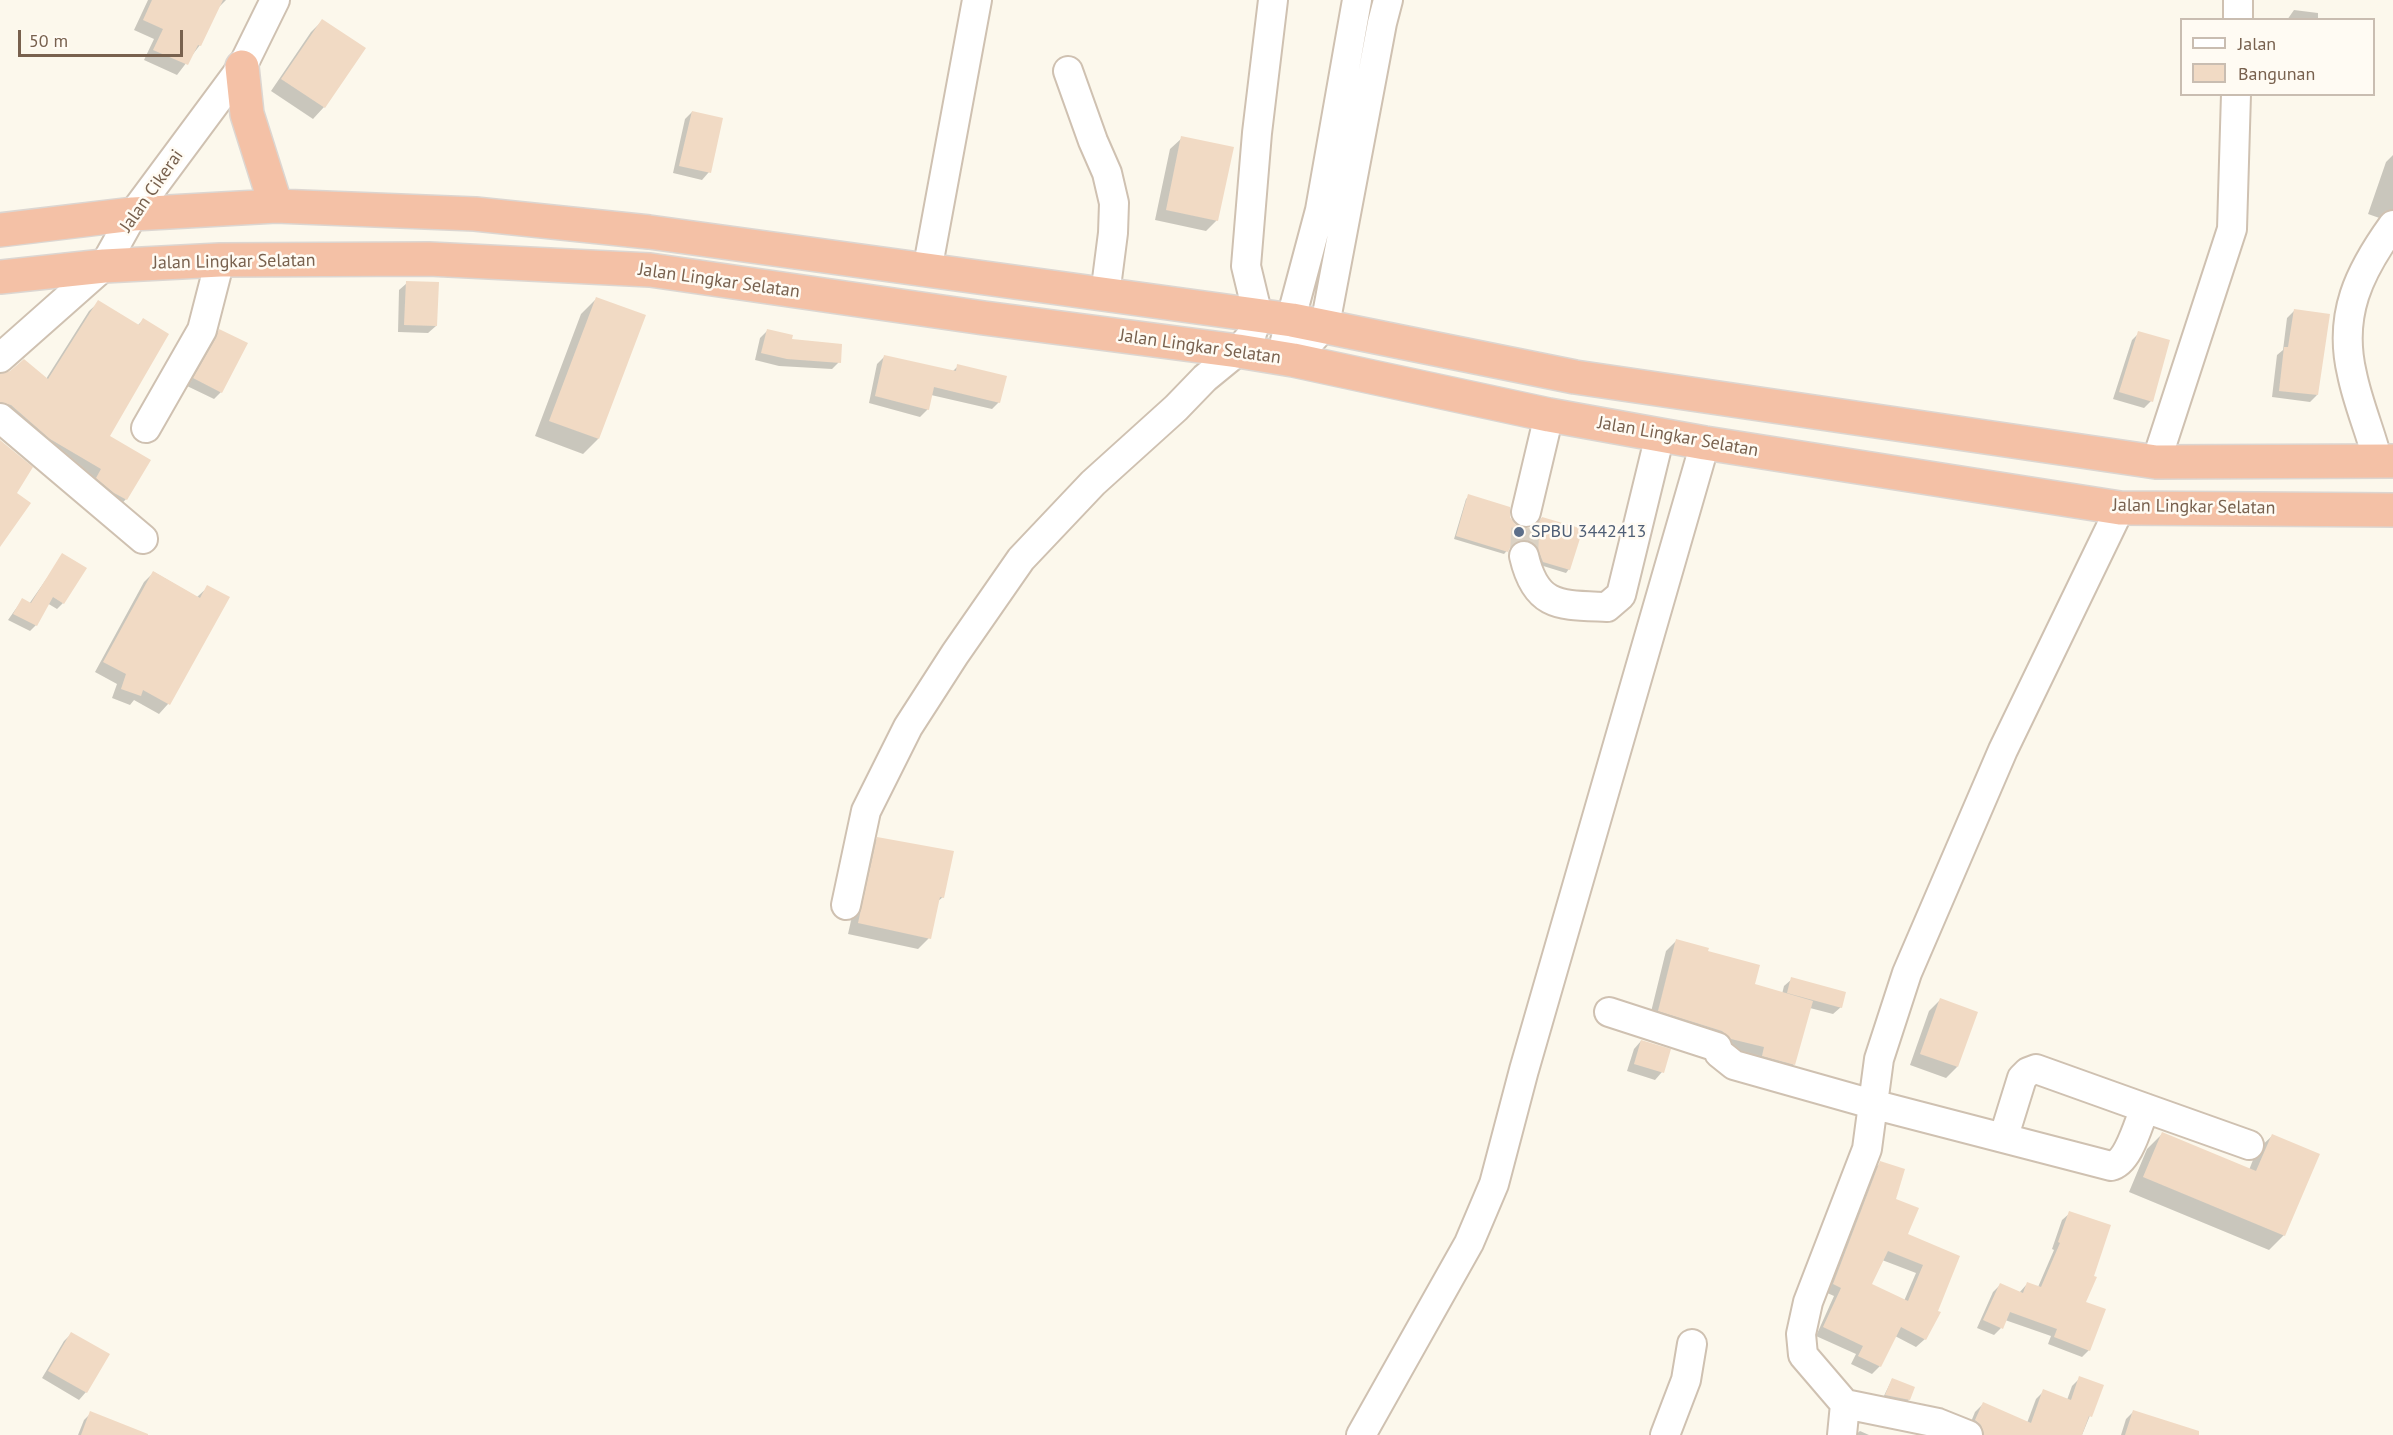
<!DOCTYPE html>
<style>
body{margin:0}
#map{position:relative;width:2393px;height:1435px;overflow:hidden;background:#fcf8ec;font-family:"PT Sans",sans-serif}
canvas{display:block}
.legend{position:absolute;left:2180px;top:18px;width:195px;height:78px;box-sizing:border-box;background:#fffbf3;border:2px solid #c9bdb1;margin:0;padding:8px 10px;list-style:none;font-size:18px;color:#78614e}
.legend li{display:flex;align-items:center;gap:12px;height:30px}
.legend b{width:30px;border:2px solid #c9bdb1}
.scale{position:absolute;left:18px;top:30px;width:165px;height:27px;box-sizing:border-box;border:3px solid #78614e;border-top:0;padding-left:8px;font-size:18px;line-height:21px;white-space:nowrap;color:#78614e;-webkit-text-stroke:4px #fffbf3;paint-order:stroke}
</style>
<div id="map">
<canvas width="2393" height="1435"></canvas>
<ul class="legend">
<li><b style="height:8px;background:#fff"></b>Jalan</li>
<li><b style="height:16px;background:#f1dac4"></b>Bangunan</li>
</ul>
<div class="scale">50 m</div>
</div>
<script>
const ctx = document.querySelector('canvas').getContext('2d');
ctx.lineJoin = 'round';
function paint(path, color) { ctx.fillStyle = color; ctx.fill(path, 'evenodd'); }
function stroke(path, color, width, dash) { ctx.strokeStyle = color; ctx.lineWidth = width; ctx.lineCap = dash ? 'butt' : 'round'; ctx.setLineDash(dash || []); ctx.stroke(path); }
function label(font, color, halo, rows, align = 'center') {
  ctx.font = font + ' "PT Sans",sans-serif'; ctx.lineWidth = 5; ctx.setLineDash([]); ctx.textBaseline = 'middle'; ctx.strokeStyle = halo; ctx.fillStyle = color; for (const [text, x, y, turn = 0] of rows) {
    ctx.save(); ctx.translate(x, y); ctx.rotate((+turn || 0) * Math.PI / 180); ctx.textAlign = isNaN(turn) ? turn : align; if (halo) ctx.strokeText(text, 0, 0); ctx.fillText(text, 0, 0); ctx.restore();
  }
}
paint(new Path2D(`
 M148,0h78l-9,9 -17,36 -23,30 -33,-15 10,-21 -20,-9z
 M2294,10l24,3v7h-31z
 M322,21l42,27 -40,59 -11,12 -42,-28 40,-59z
 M692,112l17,60 -7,8 -29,-7 12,-54z
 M1182,138l35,82 -11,11 -51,-11 15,-71z
 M2393,155v61l-5,5 -20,-7 18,-52z
 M407,283l29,43 -8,7 -30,-1 1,-42z
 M596,299l48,17 -46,123 -15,15 -48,-18 46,-122z
 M99,302l38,24 6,-6 -35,117 18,62 -9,10 -117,-95v-39l46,4 43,-68z
 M2294,311l23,84 -7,7 -38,-5 5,-42 6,-5 4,-32z
 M220,330l1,62 -7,7 -27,-13 26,-48z
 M767,331l23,9 49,22 -7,7 -53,-3 -24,-6 5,-22z
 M2139,333l12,68 -7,7 -31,-9 19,-59z
 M884,357l68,15 6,-6 41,36 -7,7 -61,-14 -3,14 -8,8 -51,-14 8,-39z
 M1469,496l40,22 5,7 7,4h11l10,-11 27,51 -3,4 -26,-8 -15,-22h-11l-10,11 -50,-15 12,-40z
 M63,555v48l-6,6 -10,-6 -11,22 -6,6 -22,-11 14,-20 7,4z
 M154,572l43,25 11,-10 20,11 -60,106 -9,10 -25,-14 -4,5 -18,-7 5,-14 -22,-12 49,-90z
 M878,838l65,59 -6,5 -8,36 -11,11 -70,-15 19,-85z
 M1676,941l30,12 47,32 29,9 2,-8 8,-7 49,28 -8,7 -23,-6 -16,56 -10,10 -135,-54 17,-69z
 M1940,1000l17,67 -11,11 -36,-13 19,-54z
 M1641,1041l21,31 -7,8 -28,-9 7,-22z
 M2162,1134l87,36 8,-20 15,-14 12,99 -15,15 -140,-58 18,-43z
 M1880,1163l26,72 53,22 -34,82 -9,8 -21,-11 -15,30 -8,8 -21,-10 5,-10 -40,-18 18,-40 -9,-4 47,-120zM1882,1260l34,13 -12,28 -34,-17z
 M2070,1213l14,90 5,47 -7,7 -34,-13 3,-8 -46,-16 -4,8 -7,7 -17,-7 16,-36 7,-7 19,8 8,-9 11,3 16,-37 -2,-1 10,-29z
 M71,1334l37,21 -22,37 -7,8 -37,-22 22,-37z
 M2080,1378l22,8 -20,49h-108l-6,-6 7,-17 8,-8 44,19 9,-24 8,-8 23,9 5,-14z
 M1892,1379l17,21 -4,3 -22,-5z
 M2133,1412l31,23h-43l5,-16z
 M91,1413l32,22h-45l6,-15z
 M1860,1431l9,4h-14z`), '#0003');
paint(new Path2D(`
 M152,0h71l-22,46 -3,-1 -10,20 -35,-15 10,-21 -20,-9z
 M322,19l44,29 -41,60 -44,-29z
 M692,111l31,7 -12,55 -32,-7z
 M1181,136l53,11 -16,74 -52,-11z
 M406,281l33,1 -2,44 -33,-1z
 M596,297l50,18 -47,124 -50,-18z
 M98,300l41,25 4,-7 26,16 -59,102 41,24 -24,40 -13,-7 -18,-15 5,-9 -51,-30 -39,-34 -11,-3v-28l10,-3 14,-12 24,20z
 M2294,309l36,5 -12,81 -39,-4 5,-44h4z
 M219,329l29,14 -26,50 -29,-15 23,-40z
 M767,329l26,6 -1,4 50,5 -1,19 -54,-4 -26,-6z
 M2138,331l32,9 -17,62 -34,-10z
 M884,355l72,16 1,-7 50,12 -7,27 -66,-16 -5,23 -54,-14z
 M0,440l33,27 -16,26 14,10 -31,44z
 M1468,494l42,13v10l5,7 7,4h9l7,-4 4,-7 41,12 -13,41 -27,-8 -7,-18 -8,-4h-9l-7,4 -4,8 -52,-16z
 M62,553l25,15 -23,36 -11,-7 -16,29 -24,-12 9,-16 9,5z
 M153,571l47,27 7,-13 23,12 -60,108 -27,-15 -2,6 -20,-7 5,-15 -23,-12z
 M877,837l77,14 -10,47 -4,-1 -9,42 -73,-16z
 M1676,939l33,9 -1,3 52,14 -5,19 58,17 -18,64 -33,-9 2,-9 -33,-8 -9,-8 -64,-20z
 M1791,977l55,15 -4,16 -55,-15z
 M1940,998l38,14 -20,55 -38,-13z
 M1641,1040l30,9 -7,24 -30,-9z
 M2162,1132l94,39 16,-37 48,20 -35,82 -142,-59z
 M1880,1161l25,8 -9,30 23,9 -11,26 52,22 -22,55 3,1 -15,28 -25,-13 -20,40 -23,-11 5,-10 -40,-19 18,-39 -8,-4zM1888,1251l35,14 -15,36 -36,-17z
 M2069,1211l42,14 -17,51 3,1 -11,25 20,7 -16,42 -36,-14 3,-8 -47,-17 -7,17 -20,-9 17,-37 23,10 4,-11 14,5 19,-44 -2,-1z
 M71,1332l39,22 -23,39 -39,-22z
 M2079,1376l25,9 -12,32 -3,-1 -7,19h-98l-3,-10 -6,-5 8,-18 48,21 12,-34 28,11z
 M1892,1378l23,9 -5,13 -25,-5z
 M2133,1410l66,21v4h-74z
 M90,1411l58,23v1h-67z`), '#f1dac4');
stroke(new Path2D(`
 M1524,556l2,-44`), '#dbd2c4', 28, [28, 14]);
const minor = new Path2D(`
 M2238,20v-20
 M1068,71l25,70 14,32 7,30 -1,30 -8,62
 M927,271l50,-271
 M1285,341l35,-131 37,-210
 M0,358l104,-92 29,-52 109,-147 33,-67
 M1293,360l32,-35 57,-302 6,-23
 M0,418l143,121
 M146,428l56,-98 18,-70
 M2156,462l76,-233 4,-135
 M2378,462c-7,-29 -20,-58 -26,-88 -14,-59 7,-102 41,-149
 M1526,512l23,-97
 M1524,556c12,52 36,49 83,51l14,-12 39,-160
 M846,905l20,-94 42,-84 47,-73 66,-95 72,-76 83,-75 29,-30 33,-27 13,-15 7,-20 -12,-50 11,-133 16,-133
 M1609,1012l108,35 2,6 15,12 138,39 239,62c18,-4 27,-42 34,-58l-109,-39 -8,3 -6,6 -18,58
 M2145,1108l104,37
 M1845,1404l93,19 30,12
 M1361,1435l108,-192 25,-59 30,-114 181,-627
 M1665,1435l21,-55 6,-36
 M1842,1435l3,-31 -42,-49 -2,-21 7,-32 59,-153 12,-90 28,-86 96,-223 117,-242`);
const highway = new Path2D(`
 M242,67l5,47 29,92
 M0,230l133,-16 143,-8 199,8 174,18 643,88 283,57 581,85 237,-1
 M0,277l104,-11 116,-6 209,-1 221,11 334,48 254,33 55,9 256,55 156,28 415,65 273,2`);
stroke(minor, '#cfc1b1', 32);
stroke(highway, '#dcd6d1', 36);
stroke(minor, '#fff', 28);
stroke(highway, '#f4c1a6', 33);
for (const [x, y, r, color] of [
 [1519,532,6,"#5c6f8a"]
]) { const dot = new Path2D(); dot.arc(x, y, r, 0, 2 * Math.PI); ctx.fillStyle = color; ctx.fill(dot); stroke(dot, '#fffbf3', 2); }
label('18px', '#78614e', '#fffbf3', [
 ["Jalan Cikerai",152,191,-55],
 ["Jalan Lingkar Selatan",234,262,-1],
 ["Jalan Lingkar Selatan",719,281,8],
 ["Jalan Lingkar Selatan",1200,347,8],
 ["Jalan Lingkar Selatan",1678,437,10],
 ["Jalan Lingkar Selatan",2194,507,1]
]);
label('18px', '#4e5e75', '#fffbf3', [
 ["SPBU 3442413",1531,532]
], 'left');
</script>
